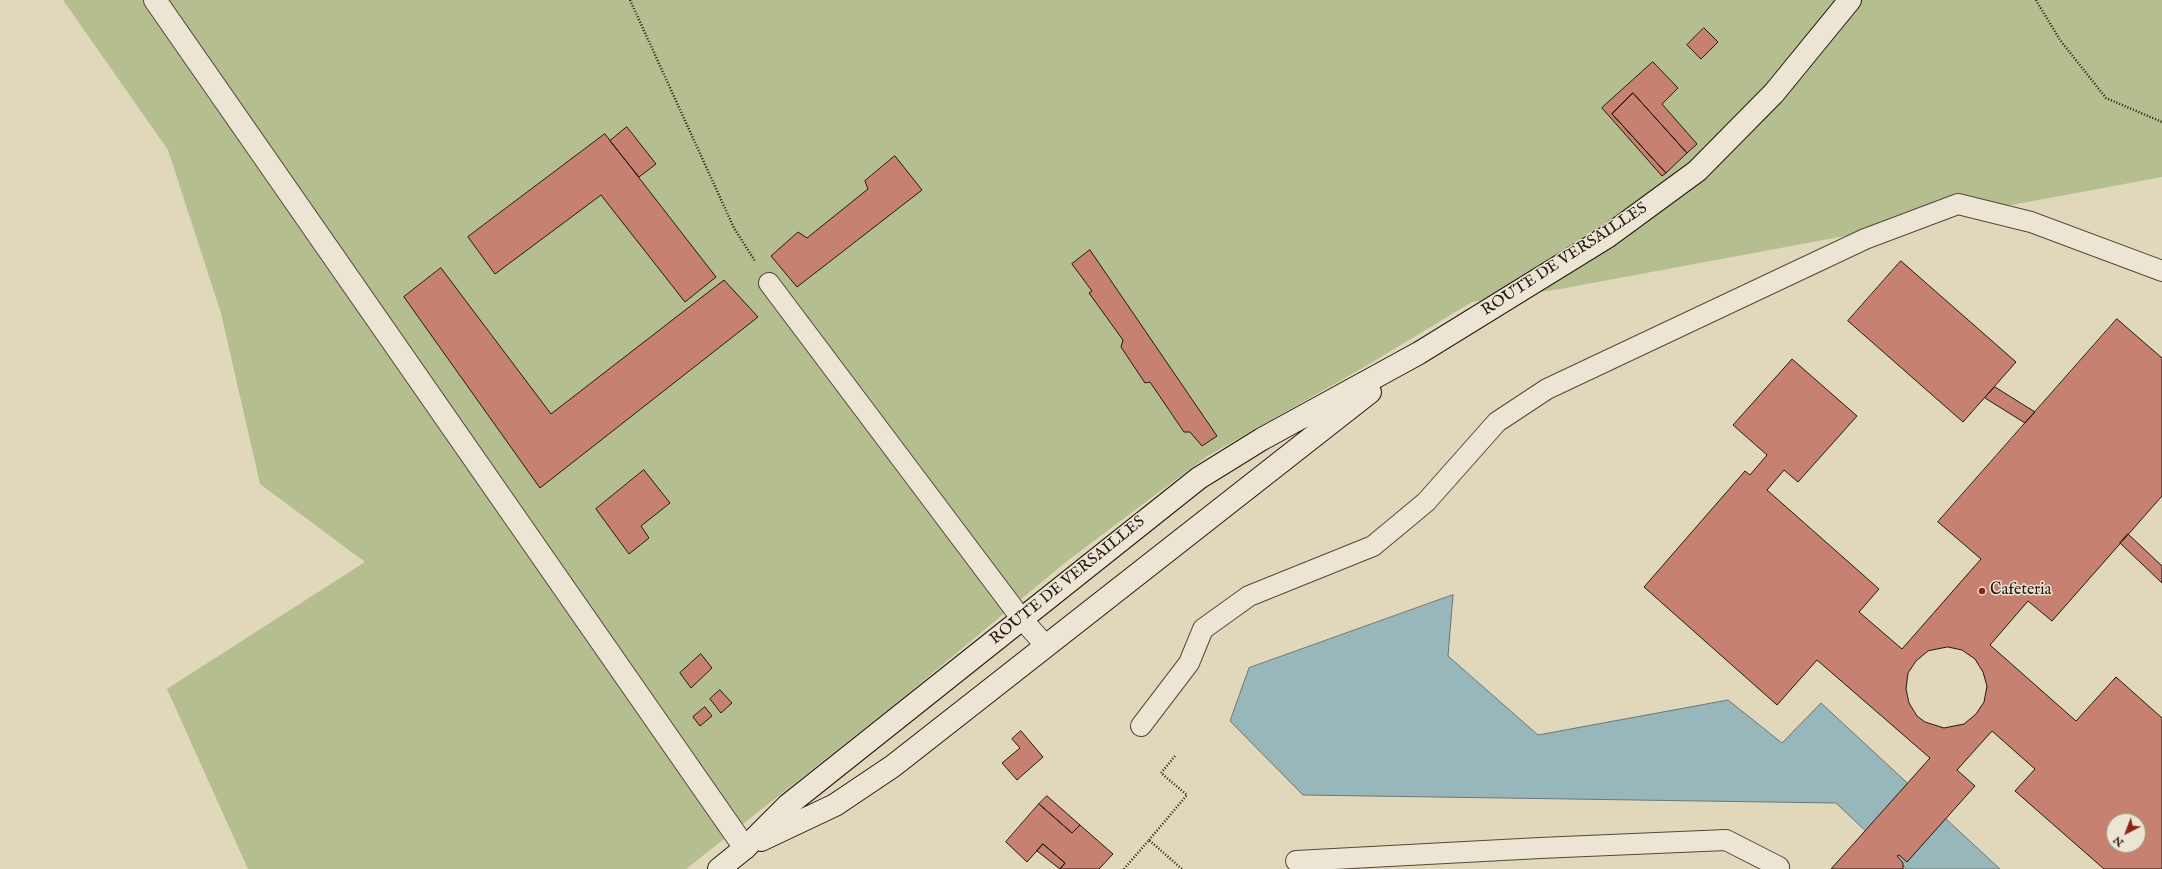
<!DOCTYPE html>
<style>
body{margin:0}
#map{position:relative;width:2162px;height:869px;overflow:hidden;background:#e1d7bb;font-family:"IM FELL English",serif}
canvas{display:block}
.north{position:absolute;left:2106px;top:813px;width:40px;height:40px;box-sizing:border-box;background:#ece5d3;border:1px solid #9c9386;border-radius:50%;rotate:222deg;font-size:11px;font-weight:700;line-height:16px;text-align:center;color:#251812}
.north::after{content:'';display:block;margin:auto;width:14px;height:18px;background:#8f2418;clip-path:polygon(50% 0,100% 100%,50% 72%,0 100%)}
</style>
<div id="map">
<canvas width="2162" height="869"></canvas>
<div class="north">N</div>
</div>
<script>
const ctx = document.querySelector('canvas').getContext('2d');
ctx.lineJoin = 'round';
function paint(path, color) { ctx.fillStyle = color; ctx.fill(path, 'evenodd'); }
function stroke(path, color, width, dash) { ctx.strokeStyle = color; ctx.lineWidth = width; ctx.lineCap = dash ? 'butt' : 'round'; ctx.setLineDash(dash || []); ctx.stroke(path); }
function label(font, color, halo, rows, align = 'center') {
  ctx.font = font + ' "IM FELL English",serif'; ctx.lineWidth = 3; ctx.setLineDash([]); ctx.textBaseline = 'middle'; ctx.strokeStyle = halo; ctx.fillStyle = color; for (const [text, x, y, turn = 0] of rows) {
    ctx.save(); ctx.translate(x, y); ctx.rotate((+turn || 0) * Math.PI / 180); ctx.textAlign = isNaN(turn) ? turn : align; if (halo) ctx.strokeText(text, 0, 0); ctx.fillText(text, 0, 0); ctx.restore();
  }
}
paint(new Path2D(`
 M63,0h2099v177l-602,112 -88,13 -106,64 -160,91 -139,104 -162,135 -219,173h-438l-81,-180 198,-127 -105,-78 -39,-171 -53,-163z`), '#b4be8f');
const water = new Path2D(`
 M1453,595l-5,61 90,79 190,-35 54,43 39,-40 179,166h-94l-70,-66 -533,-8 -73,-74 19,-53z`);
paint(water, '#98b7ba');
stroke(water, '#6a7777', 1);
const building = new Path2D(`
 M1704,28l14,14 -17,17 -14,-14z
 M1653,62l25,26 -16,16 35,40 -10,9 -54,-60 -21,21 54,59 -4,3 -60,-68z
 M1633,93l54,60 -21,20 -54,-59z
 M627,127l29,37 -17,13 -29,-36z
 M605,134l111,143 -31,25 -84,-107 -106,79 -27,-37z
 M895,156l27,34 -125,97 -26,-31 27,-24 9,6 61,-49 -3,-8z
 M1090,250l127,186 -15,10 -12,-14h-6l-34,-50 -5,1 -24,-36 2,-7 -34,-47 3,-2 -20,-27z
 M1901,261l115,101 -53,60 -115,-101z
 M441,268l110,146 173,-134 34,37 -218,171 -136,-191z
 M2117,319l45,39v138l-110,125 -24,-20 -38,44 86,76 40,-44 46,41v151h-58l-89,-78 20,-22 -43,-38 -35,39 18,16 -68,76 -8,-7 -2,1 6,7v6h-72l99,-111 -113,-98 -40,45 -133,-118 101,-116 5,4 17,-20 -34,-30 59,-66 65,57 -59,66 -14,-12 -17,20 112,99 -20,23 43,37 79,-90 -43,-37zM1948,647l14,3 13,9 8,13 4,14 -3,16 -8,12 -12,10 -20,4 -19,-6 -8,-6 -8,-13 -3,-14 2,-16 8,-12 12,-10zM2114,821h24v24h-24z
 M1995,387l40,25 -10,11 -40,-25z
 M644,470l26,33 -29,23 8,12 -20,16 -33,-45z
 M2128,534l34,32v17l-42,-40z
 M701,654l11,14 -21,20 -11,-15z
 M720,690l12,13 -11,10 -11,-14z
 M705,707l7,9 -12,10 -7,-9z
 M1021,731l22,26 -26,23 -15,-17 18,-15 -8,-9z
 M1047,796l33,29 -8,8 -33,-29z
 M1039,804l33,29 8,-8 33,29 -14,15h-39l5,-6 -22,-19 -16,18 -21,-20z
 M1043,844l22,19 -5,6 -23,-18z`);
paint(building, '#c78170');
stroke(building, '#251812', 1);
const service = new Path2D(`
 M769,283l252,335 25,28
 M1141,726l48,-63 14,-34 46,-33 124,-50 53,-44 71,-80 50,-33 318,-150 93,-35 73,18 131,49
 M1296,861l244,-13 186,-8 53,27`);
const minor = new Path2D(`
 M155,0l590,848`);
const secondary = new Path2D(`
 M761,840l74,-35 58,-39 477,-374
 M719,869l26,-21 43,-43 411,-327 63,-39 157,-86 188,-116 90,-66 77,-78 76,-93`);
stroke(service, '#54483c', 22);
stroke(minor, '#54483c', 24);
stroke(secondary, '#251812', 24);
stroke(new Path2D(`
 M630,0l104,228 21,33
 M2036,0l24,40 46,58 56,24
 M1149,840l38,-45 -26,-22 14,-17
 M1124,869l25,-29 33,29`), '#251812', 2.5, [1, 2]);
stroke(service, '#ece5d3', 20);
stroke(minor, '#ece5d3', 22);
stroke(secondary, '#ece5d3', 22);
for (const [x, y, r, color] of [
 [1982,591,4,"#8f2418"]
]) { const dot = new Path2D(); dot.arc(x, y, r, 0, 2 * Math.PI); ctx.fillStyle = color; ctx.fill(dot); stroke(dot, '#ece5d3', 1.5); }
label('16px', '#251812', '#ece5d3', [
 ["ROUTE DE VERSAILLES",1565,260,-33],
 ["ROUTE DE VERSAILLES",1068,581,-39]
]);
label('16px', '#251812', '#ece5d3', [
 ["Cafeteria",1990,591]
], 'left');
</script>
